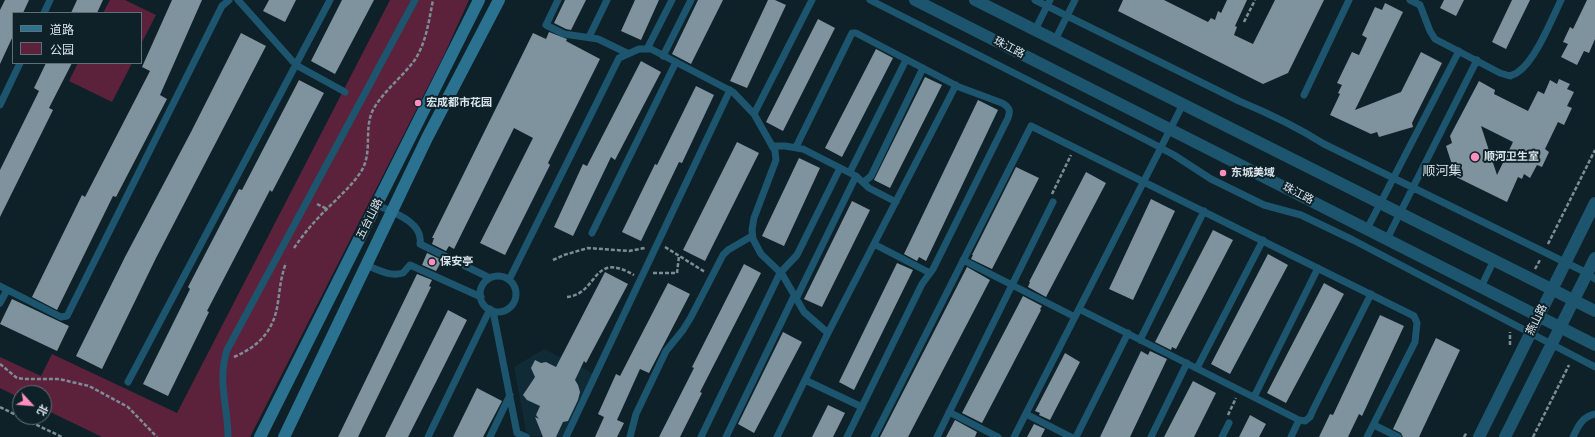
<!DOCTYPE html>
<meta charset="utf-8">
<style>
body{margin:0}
#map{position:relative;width:1595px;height:437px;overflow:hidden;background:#0e2129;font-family:"DejaVu Sans","Noto Sans SC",sans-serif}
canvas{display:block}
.legend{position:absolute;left:12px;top:12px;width:130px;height:52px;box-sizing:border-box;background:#0e2129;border:1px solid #606f77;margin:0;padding:5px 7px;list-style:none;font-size:12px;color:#dae5eb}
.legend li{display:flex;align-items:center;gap:8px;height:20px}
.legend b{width:20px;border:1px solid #606f77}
.north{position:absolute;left:12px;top:385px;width:40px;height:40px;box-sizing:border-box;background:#0e2129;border:1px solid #606f77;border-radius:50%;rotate:116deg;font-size:11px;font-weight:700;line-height:16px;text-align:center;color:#dae5eb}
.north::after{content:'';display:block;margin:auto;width:14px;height:18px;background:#fe8ebb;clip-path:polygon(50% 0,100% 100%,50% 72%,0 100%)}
</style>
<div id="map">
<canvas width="1595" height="437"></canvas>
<ul class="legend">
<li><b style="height:5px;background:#2b7190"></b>道路</li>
<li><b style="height:11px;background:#5c223b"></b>公园</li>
</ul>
<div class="north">北</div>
</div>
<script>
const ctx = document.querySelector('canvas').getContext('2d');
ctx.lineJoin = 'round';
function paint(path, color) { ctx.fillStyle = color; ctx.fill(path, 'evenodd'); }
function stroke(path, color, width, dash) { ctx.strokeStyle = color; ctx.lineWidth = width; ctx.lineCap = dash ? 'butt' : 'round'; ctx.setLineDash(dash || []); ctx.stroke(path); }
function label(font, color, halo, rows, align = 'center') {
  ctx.font = font + ' "DejaVu Sans","Noto Sans SC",sans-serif'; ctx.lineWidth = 4; ctx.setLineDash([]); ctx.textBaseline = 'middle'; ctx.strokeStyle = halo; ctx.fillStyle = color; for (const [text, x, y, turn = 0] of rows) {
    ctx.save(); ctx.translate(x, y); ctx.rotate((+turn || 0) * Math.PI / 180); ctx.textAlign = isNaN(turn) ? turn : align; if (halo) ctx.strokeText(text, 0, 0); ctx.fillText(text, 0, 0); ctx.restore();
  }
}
paint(new Path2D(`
 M544,349l48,24 -30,64 -35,-1 -13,-69z`), '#102a36');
paint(new Path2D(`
 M110,0h15l31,15 -15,29v-31h-38z
 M390,0h79l-25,55 -194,382h-148l-58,-28v-16h-24v5l-20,-10v-31l41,19 11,-22 125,59z
 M78,63h54l-20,39 -43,-21z`), '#5c223b');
paint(new Path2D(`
 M5,0h24l-6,13h-10v23l-13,28v-54z
 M77,0h26l-6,13h-26z
 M172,0h30l-42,95 7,4 -51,98 -3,-1 -56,114 -25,-13 50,-102 3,2 65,-126 -8,-4z
 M269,0h27l-11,22 -22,-11z
 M342,0h32l-39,74 -24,-13z
 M565,0h21l-15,30 -5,-1 -12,-6z
 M635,0h24l-18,40 -20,-9z
 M698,0h25l-32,64 -19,-10z
 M768,0h7l11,5 -39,83 -17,-7z
 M1123,0h41l44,22 3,-4 4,2 3,-9 3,2 6,-13h20l-12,26 2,1 -3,8 19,9 22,-44h49l-36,73 -25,11 -145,-73z
 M1444,0h20l-8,16 -16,-8z
 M1512,0h18l-24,49 -14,-7z
 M1587,0h8v39l-6,14 -5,-2 -7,14 -16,-8 7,-13 -5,-2 7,-15 3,2z
 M1385,3l18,9 -48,98 46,-18 20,-40 21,11 -30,60 1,4 -34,10 -2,-5 -6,2 -41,-19 10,-21 -2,-1 4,-8 -5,-2 15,-31 7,3 8,-17 -5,-3 13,-28 7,3z
 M818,19l17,9 -52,103 -17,-9z
 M549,32l18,7 -1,2 34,18 -52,104 2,2 -45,90 -25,-12 53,-105 -19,-10 -60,121 -5,-3 -3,5 -14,-7 2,-6h-2l101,-205 13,6z
 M241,33l25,13 -110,212 -54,111 -26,-13 49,-99 66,-125z
 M876,49l17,9 -51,99 -17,-9z
 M641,61l20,11 -46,88 -4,-3 -38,79 -19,-9 29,-63 4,2z
 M46,63h26l-23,45 4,2 -53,107v-47l39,-79 -5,-3z
 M925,77l17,8 -52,103 -16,-8z
 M1559,79l11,5 -3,5 7,3 -7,14 5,2 -8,17 -6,-3 -13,27 4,3 -7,15 -5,-2 -7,13 -6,-4 -2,5 -4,-2 -11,25 -51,-25 -10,-31 6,-3 -2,-7 29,-55 16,9 -1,4 34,17 10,-20 6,3 6,-14 7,4zM1481,126l32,16 -16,33z
 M299,80l25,13 -52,99 -2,-2 -63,121 2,1 -41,84 -25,-12 47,-95 -2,-2 51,-98 3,1z
 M696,86l18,9 -32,68 -3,-1 -38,79 -19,-9 33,-68 2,1z
 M978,100l20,10 -72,151 -7,-4 -2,4 -13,-7z
 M737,142l22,11 -54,108 -22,-11z
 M799,158l21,10 -36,78 -22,-10z
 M1016,167l23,11 -47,91 -21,-10 2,-4h-1z
 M1086,172l20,11 -60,114 -18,-10 2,-5h-1z
 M1151,199l24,12 -42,89 -24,-11z
 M852,201l18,9 -48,97 -18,-8z
 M1213,230l20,10 -57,109 -4,-2 -1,3 -16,-8z
 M427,253l15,7 -6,11 -14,-6z
 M1268,254l20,11 -58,109 -19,-10z
 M897,263l16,7 -59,120 -15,-8z
 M744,264l17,9 -61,119 2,1 -22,44h-21l35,-69 -2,-1z
 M967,267l23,13 -82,157h-28z
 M605,272l23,12 -42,79 -2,-2 -9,19 3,5 2,7 -2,8 -9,19 -1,2 -5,1 -7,15h-13l-8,-20 4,2 -3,-4 4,-9 -13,-6 -4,-5 12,-18 -4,-9 4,-8 6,3 5,-1 10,5z
 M417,274l15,6 -3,6 2,1 -73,150h-20z
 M668,283l22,11 -41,79 -9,-4 -23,51 7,3 -7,14h-22l9,-20 -6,-3 18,-40 4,2z
 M1324,283l20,11 -58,109 -19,-10z
 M1023,296l19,10 -2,3 1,1 -59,113 -20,-10z
 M12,299l57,27 -12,25 -57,-27z
 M448,310l19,10 -31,62 -28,55h-23z
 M1380,315l24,11 -42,90 -3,-2 -11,23h-29l11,-23 3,1z
 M783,332l19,10 -48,91 -16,-9z
 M1436,338l24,12 -41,87h-16l-2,-4 -8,-4z
 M1141,351l7,4 2,-4 17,8 -37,78h-30z
 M1065,353l15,9 -30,58 -11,-5 1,-2 -5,-2z
 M1193,381l23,12 -22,44h-30z
 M477,388l25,13 -19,36h-30z
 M828,405l17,8 -12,24h-21z
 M1250,415l16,9 -7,13h-20z
 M955,420l22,12 -2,5h-29z
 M1034,424l11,5 -4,8h-14z`), '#7e939e');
stroke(new Path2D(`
 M1244,22l11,-22
 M1052,194l19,-39
 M317,204l10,5
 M1548,244l47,-94
 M665,247l40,25
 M294,248c11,-16 24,-31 38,-44 11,-11 22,-21 30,-34 11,-20 1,-43 12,-62 11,-18 28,-31 40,-47 12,-17 15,-41 19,-61
 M553,260l11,-5 24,-7 41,3 16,-3
 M1535,269l5,-9
 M653,273h24l2,-17
 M567,297c32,-3 24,-47 67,-22
 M1510,345v-13
 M234,357c25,-11 40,-26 44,-55 2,-14 3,-26 8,-39
 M0,364l17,14 7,1h35l30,7 39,21 29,30
 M0,407l20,10
 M1228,415l8,-17
 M20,417l42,20
 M1464,437l3,-5
 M1533,437l36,-72`), '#7e8d94', 2.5, [4, 2]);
stroke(new Path2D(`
 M238,0l58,65 49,27
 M558,0l-12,25 18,9 34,5 29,14
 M870,0l278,141 26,14 37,24 53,26 37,10 52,25 242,127
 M1035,0l204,101c29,12 58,26 85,43l263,129 8,6
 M1410,0l10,5 10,26 5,8 65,34 10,3c2,-1 6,-2 8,-4 17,-11 34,-53 43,-72
 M44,13l6,-13
 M1035,30l15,-30
 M589,37l18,-37
 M1055,40l20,-40
 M647,49l25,-49
 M663,56l28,-56
 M1304,95l45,-95
 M0,105l20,-42
 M754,114l58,-114
 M772,146h13l18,3 53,27 13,12 27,14
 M796,147l56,-114h4l103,54 43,16c7,4 9,7 6,15l-75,151 -11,15 -75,153
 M850,172l56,-112
 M864,182l7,-6 52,-108
 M377,205c15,7 47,17 43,39l70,34
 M1367,229l92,-178
 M592,233l84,-171
 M1387,239l90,-179
 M874,244l56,29
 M963,260l112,57
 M366,265c12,5 24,12 37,8l7,-8 71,32
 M480 294a18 18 0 1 1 36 0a18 18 0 1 1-36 0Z
 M509,280l110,-222 20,-9h12l82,43 21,22 21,37 1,9 -22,58 -2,12 1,9 8,15 21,20 22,38 24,21
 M0,286l61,31 6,-1 155,-310 7,-6
 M1481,287l13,-27
 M796,299l60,-123
 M0,303l7,-13
 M1079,309l220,111 6,1 5,-4 3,-7 58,-116
 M493,311l24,122 9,4
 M1140,340l64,-129
 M1197,368l66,-128
 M805,380l57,27
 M128,382l202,-382
 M1254,397l64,-129
 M949,412l49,25
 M1026,414l45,23
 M1374,425l24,12
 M228,437c0,-31 -11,-56 -1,-87l188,-350
 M428,437l62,-128
 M490,437l20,-42
 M566,437c55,-115 109,-231 164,-347
 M630,437l6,-23 30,-63 17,-21 8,-13 32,-62 5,-5 24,-14
 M701,437l79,-164 17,-18 43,-87
 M726,437l68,-141
 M777,437l51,-104 128,-248
 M874,437l157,-311 383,190 3,7 -2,19 -48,95
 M937,437l116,-235
 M1014,437l169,-333
 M1076,437l52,-104
 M1151,437l36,-74
 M1222,437l7,-14
 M1291,437l8,-17
 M1573,437c5,-11 9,-20 22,-23`), '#1c556d', 7);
stroke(new Path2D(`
 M915,0l680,345
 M975,0l620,311
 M1479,437l116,-234
 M1505,437l90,-179`), '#1c556d', 12);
stroke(new Path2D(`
 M260,437l219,-437
 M284,437l143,-299 72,-138`), '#2b7190', 12);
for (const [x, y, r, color] of [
 [418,103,4,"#fe8ebb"],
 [1475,157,5,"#fe8ebb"],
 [1223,173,4,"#fe8ebb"],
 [432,262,4,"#fe8ebb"]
]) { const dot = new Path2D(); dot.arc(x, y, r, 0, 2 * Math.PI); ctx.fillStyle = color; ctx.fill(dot); stroke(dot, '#0e2129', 1.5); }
label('11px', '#dae5eb', '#0e2129', [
 ["珠江路",1009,48,27],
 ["珠江路",1298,194,27],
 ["五台山路",370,219,-63],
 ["燕山路",1537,320,-64]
]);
label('bold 11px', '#dae5eb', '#0e2129', [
 ["宏成都市花园",426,103],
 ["顺河卫生室",1484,157],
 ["东城美域",1231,173],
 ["保安亭",440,262]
], 'left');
label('13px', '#dae5eb', '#0e2129', [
 ["顺河集",1442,172]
]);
</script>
